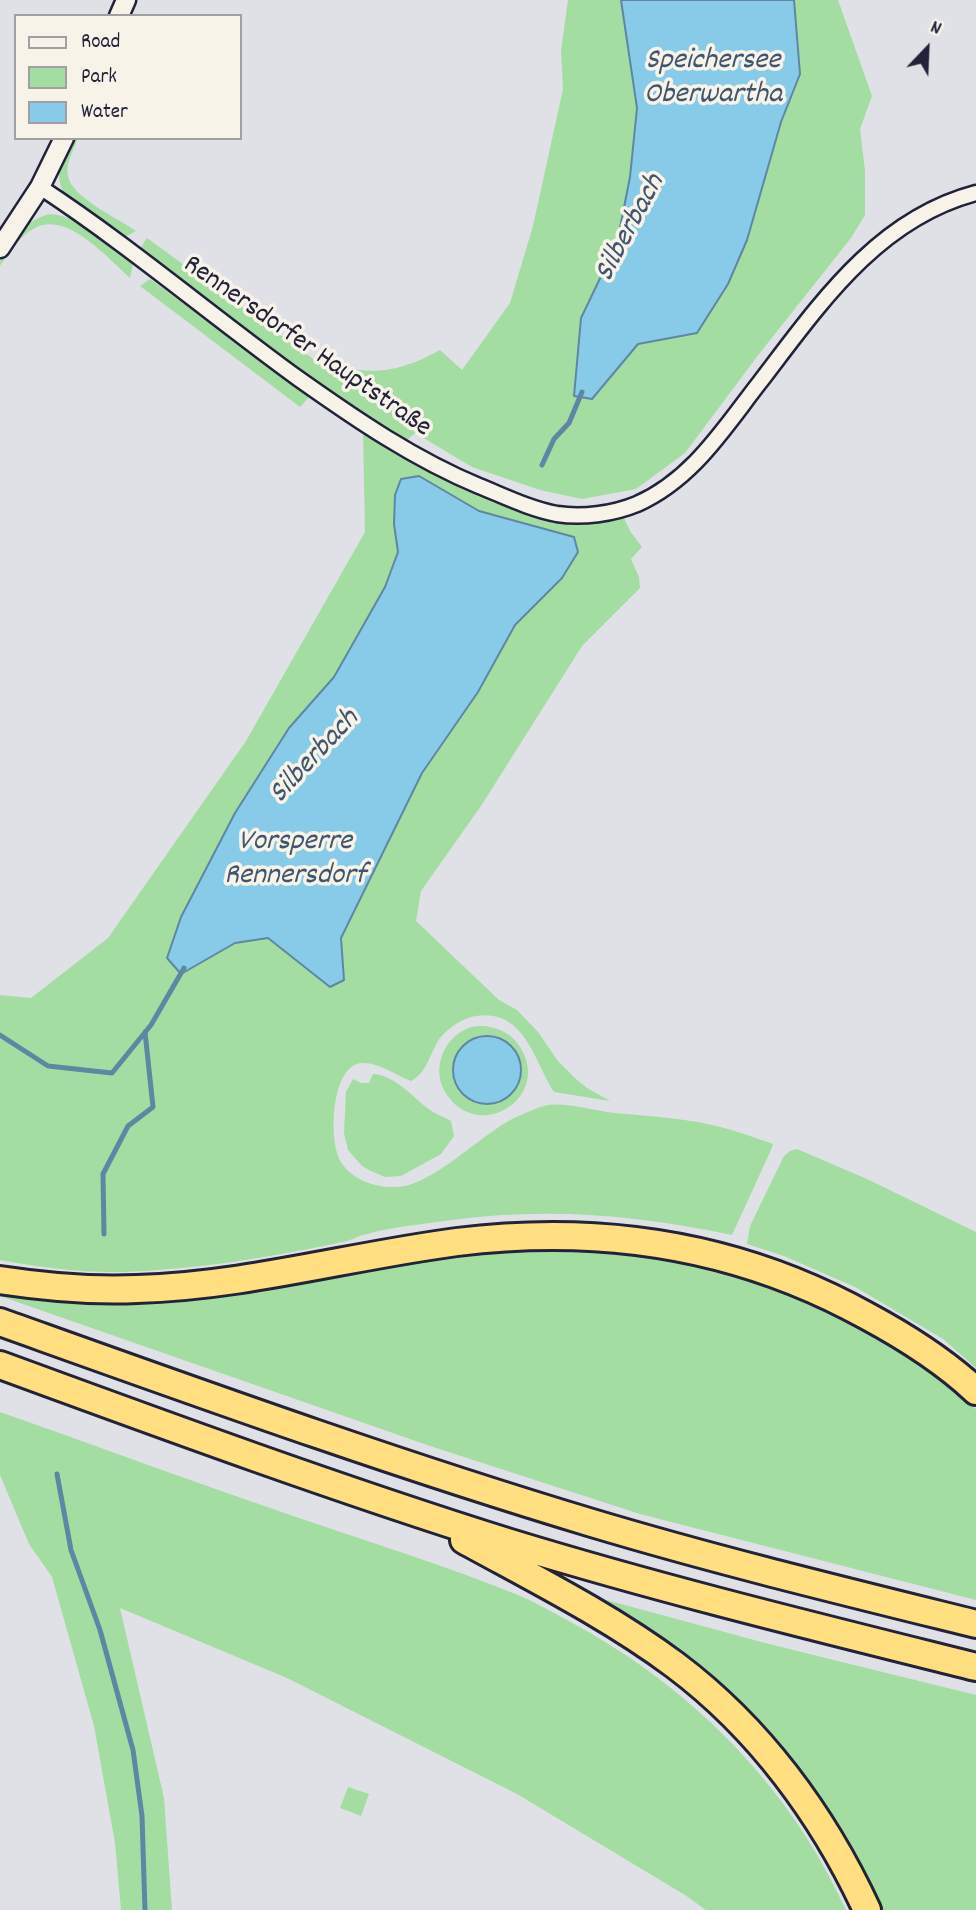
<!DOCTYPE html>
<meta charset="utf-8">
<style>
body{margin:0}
#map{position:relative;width:976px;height:1910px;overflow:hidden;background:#dfe1e7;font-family:Dekko,sans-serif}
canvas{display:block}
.legend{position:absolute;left:14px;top:14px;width:228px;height:126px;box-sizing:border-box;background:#f7f3e8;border:2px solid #a29fa3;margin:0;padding:9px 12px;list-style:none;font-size:21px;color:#22223b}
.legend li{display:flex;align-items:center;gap:14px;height:35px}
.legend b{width:35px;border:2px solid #a29fa3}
.north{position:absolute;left:892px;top:14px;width:70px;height:70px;-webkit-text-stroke:5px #f7f3e8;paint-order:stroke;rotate:23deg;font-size:19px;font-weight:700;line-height:28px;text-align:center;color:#22223b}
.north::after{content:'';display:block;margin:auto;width:24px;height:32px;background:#22223b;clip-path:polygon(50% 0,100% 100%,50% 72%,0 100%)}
</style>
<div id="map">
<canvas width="976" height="1910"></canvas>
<ul class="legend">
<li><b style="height:9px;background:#f7f3e8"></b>Road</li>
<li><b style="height:19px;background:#a4dda2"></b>Park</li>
<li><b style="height:19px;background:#87cbe8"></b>Water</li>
</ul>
<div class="north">N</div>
</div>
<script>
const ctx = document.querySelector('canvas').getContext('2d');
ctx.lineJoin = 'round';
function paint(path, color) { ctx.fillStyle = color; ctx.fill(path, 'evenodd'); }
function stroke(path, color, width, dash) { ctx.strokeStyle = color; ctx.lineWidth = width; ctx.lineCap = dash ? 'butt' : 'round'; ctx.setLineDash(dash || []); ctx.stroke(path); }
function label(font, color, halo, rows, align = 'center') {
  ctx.font = font + ' Dekko,sans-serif'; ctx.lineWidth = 7; ctx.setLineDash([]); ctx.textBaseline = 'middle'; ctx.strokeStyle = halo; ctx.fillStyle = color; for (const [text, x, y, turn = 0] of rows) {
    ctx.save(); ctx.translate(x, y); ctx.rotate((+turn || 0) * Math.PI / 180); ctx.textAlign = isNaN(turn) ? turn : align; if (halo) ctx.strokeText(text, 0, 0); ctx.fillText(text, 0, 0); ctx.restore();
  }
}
paint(new Path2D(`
 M568,0h53l16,108 -7,69 -13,66 -36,75 -7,79 18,1 46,-54 59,-11 50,-93 34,-118 19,-48 -6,-74h44l34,96 -12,33 5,42v44l-14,23 -92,116 -74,99 -49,36 -54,10 -42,-9 -68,-23 -57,-34 -10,9 -76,-51 -190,-141 8,-12 169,123c51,14 77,15 124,-11l22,20 48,-67 23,-77 30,-137 -2,-38z
 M71,138h7c-4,11 -13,26 -10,38 3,21 51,43 68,55l-13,7 -59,-45c-11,-20 -1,-35 7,-55z
 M51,214c31,3 58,32 82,50l-3,14c-23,-20 -64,-69 -97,-49 -14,8 -24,24 -33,37 0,-22 30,-49 51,-52z
 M150,279l160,117 -10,11 -160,-121z
 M363,433c47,30 119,72 174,82 22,5 63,1 86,1l7,15 12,16 -11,12 8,18 1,11 -58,58 -101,160 -60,85 -5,30 83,79 18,10 21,22 20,29 18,18 11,9 23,13 -56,-9c-20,-31 -29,-83 -78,-76 -13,2 -27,11 -36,22 -11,16 -12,34 -29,43 -16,-6 -32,-19 -50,-18 -30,3 -33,78 -20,99 11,18 35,26 55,25 35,0 84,-52 118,-69 9,-4 24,-11 34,-13 18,-2 41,4 59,7 34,4 71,5 105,13 20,4 41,12 61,19l-2,6 -39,85c-93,-20 -186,-28 -280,-15 -29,4 -61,7 -89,15 -7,2 -13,6 -20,7 -72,15 -148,28 -221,30 -41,1 -82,-5 -122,-12v-265l31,3 77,-60 138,-197 119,-209zM419,476l60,35 48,14 50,27 -15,26 -47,47 -37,67 -56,81 -81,165 3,42 -14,7 -62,-49 -33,5 54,-215 45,-51 51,-90 13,-35 -4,-28 1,-29 6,-16z
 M485,1026c16,3 26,7 35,21 32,50 -40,96 -73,48 -17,-24 -4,-58 22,-67 5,-2 11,-2 16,-2z
 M373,1074c21,1 38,21 53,33 7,6 16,9 25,14l3,15 -13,18 -40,22 -16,1 -14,-6 -9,-5 -14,-16 -4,-17 2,-41 7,-13 8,4h8z
 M797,1149l70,30 109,53v136l-33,-29 -86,-51 -73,-32 -37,-12 3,-18 34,-70 6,-5z
 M537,1248c83,-1 162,12 240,40 15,6 31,10 45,17 57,27 106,64 154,104v191l-336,-86 -210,-68 -430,-150v-4c40,6 81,12 122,12 51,1 102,-11 152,-20 87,-14 175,-30 263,-36z
 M0,1412c100,35 199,72 299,106 73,25 148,48 219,77 17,7 32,16 47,24 123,65 223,164 281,291h-140l-21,-15 -168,-101 -230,-116 -167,-70 44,190 8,112h-51l-6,-67 -21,-117 -42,-149 -23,-33 -29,-69z
 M599,1598l170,46 207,51v215h-97c-16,-34 -32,-68 -51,-100 -10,-16 -25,-31 -36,-46 -59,-74 -112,-117 -195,-163z
 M348,1787l21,7 -8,22 -21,-8z`), '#a4dda2');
const water = new Path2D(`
 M621,0h173l6,74 -19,48 -34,118 -19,44 -31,49 -59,11 -46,55 -18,-3 7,-78 36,-75 13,-66 7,-69z
 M419,476l60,35 95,26 4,15 -16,26 -47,47 -37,67 -56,81 -81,165 3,42 -14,7 -62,-49 -33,5 -54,31 -14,-16 14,-41 54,-104 54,-85 45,-51 51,-90 13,-35 -4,-28 1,-29 6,-16z
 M453 1070a34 34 0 1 1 68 0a34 34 0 1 1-68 0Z`);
paint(water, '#87cbe8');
stroke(water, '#5f87a3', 2);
stroke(new Path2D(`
 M542,465l12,-26 15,-16 13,-31
 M0,1035l48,31 64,7 39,-48 33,-57
 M104,1234l-1,-60 25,-48 25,-19 -8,-75
 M57,1474l14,76 29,80 33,120 9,66 3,94`), '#5f87a3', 5);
const minor = new Path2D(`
 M40,187c90,59 172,129 259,192 58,41 115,80 180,107 25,10 51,23 78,28 25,4 56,0 80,-10 56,-25 87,-76 123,-122 59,-77 117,-163 216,-189`);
const tertiary = new Path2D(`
 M119,16l7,-16
 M0,248l40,-61 24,-49`);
const motorway = new Path2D(`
 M0,1280c46,7 91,11 137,9 108,-3 213,-33 320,-47 145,-18 282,3 410,74 39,21 77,45 109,75
 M0,1322c196,70 392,141 592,201 127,38 255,69 384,101
 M0,1365c169,62 338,124 510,178 154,47 310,85 466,124
 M464,1540c71,39 145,76 211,125 84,63 148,150 192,245`);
stroke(minor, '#22223b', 19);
stroke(tertiary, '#22223b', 23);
stroke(motorway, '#22223b', 32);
stroke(minor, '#f7f3e8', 14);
stroke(tertiary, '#f7f3e8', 18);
stroke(motorway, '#ffdf80', 26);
label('28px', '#22223b', '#f7f3e8', [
 ["Rennersdorfer Hauptstraße",306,348,35]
]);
label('italic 30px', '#40556f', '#f7f3e8', [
 ["Speichersee",713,63],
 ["Oberwartha",713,97],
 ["Silberbach",632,229,-62],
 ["Silberbach",316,758,-47],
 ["Vorsperre",295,844],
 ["Rennersdorf",295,878]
]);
</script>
